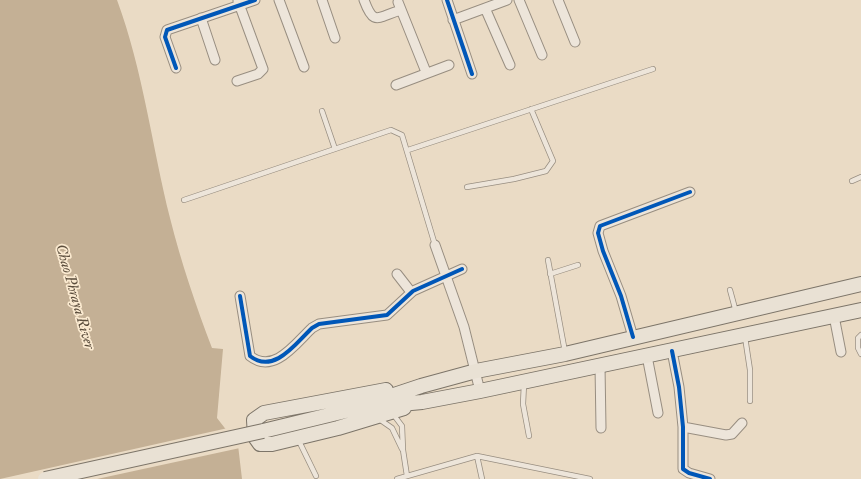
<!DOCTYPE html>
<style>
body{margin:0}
canvas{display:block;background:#eadbc5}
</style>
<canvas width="861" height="479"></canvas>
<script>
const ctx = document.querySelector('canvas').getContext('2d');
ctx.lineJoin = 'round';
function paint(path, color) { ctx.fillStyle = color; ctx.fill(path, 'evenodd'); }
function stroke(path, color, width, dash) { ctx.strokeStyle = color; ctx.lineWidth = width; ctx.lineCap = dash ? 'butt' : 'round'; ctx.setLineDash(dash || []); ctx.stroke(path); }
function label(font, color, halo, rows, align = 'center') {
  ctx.font = font + ' "IM FELL Double Pica",serif'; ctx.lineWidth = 3.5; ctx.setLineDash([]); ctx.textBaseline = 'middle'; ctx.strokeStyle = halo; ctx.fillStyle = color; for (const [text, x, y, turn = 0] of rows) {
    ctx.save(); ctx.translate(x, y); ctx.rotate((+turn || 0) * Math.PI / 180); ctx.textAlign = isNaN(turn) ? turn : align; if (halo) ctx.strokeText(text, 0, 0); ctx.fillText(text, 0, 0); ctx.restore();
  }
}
paint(new Path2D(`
 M0,0h117c26,70 35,146 53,218 11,44 26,88 42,130l11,1 -6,69 21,27 4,34h-242z`), '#c4b095');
paint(new Path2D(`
 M228,428l12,20 -143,31h-97z`), '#eadbc5');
const lane = new Path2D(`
 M322,111l13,38
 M408,150l245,-81
 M852,181l9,-4
 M467,187l47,-8 32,-8 7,-10 -22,-52
 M184,200l207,-70 11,5 33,110
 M548,260l17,92
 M550,274l28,-9
 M730,290l6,22
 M861,335l-3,3v10l3,6
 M745,337l5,33v31
 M524,384l-1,20 6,32
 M393,414l9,12 1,24 4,26
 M379,419l13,9 10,21
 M298,439l18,37
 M477,456l5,23
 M397,479l80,-23 113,23`);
const street = new Path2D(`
 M279,0l25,67
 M322,0l13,38
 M364,0c10,27 13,17 37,10
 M447,0l25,74
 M519,0l23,55
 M558,0l17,42
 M398,2l28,70
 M485,8l25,57
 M201,18l14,42
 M453,20l54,-20
 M176,68l-11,-31 2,-7 88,-30
 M237,81l21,-7 5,-5 -25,-68
 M396,85l53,-20
 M435,245l29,82 16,64
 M397,274l14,18
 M240,296l10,60c24,19 46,-13 62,-28l7,-4 68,-9 26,-24 49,-22
 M834,316l7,36
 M633,337l-12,-41 -18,-45 -5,-18 2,-7 90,-34
 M672,351l7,36 4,40v42l6,4 21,6
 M647,356l11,57
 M600,366l1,62
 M683,427l43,8 6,-1 10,-11`);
const primary = new Path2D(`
 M386,390l-122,23 -10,7 1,17 5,7h12l66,-16 66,-20
 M376,401l45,-15 55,-15 89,-17 296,-70
 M263,431l95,-23 64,-6 58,-11 381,-81`);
stroke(lane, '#988e81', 6);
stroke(street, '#988e81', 11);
stroke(primary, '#7d7569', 16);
stroke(lane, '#ede5da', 4.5);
stroke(street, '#ede5da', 9);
stroke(primary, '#e9e1d4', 14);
const primaryBridge = new Path2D(`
 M45,479l218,-48`);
stroke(primaryBridge, '#7d7569', 16, []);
stroke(primaryBridge, '#e9e1d4', 14);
stroke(new Path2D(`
 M447,0l25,74
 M176,68l-11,-31 2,-7 88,-30
 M240,296l10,60c24,19 46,-13 62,-28l7,-4 68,-9 26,-24 49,-22
 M633,337l-12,-41 -18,-45 -5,-18 2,-7 90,-34
 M672,351l7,36 4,40v42l6,4 21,6`), '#0057b8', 4);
label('italic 15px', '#5b4d3c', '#fbead0', [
 ["Chao Phraya River",74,297,74]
]);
</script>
